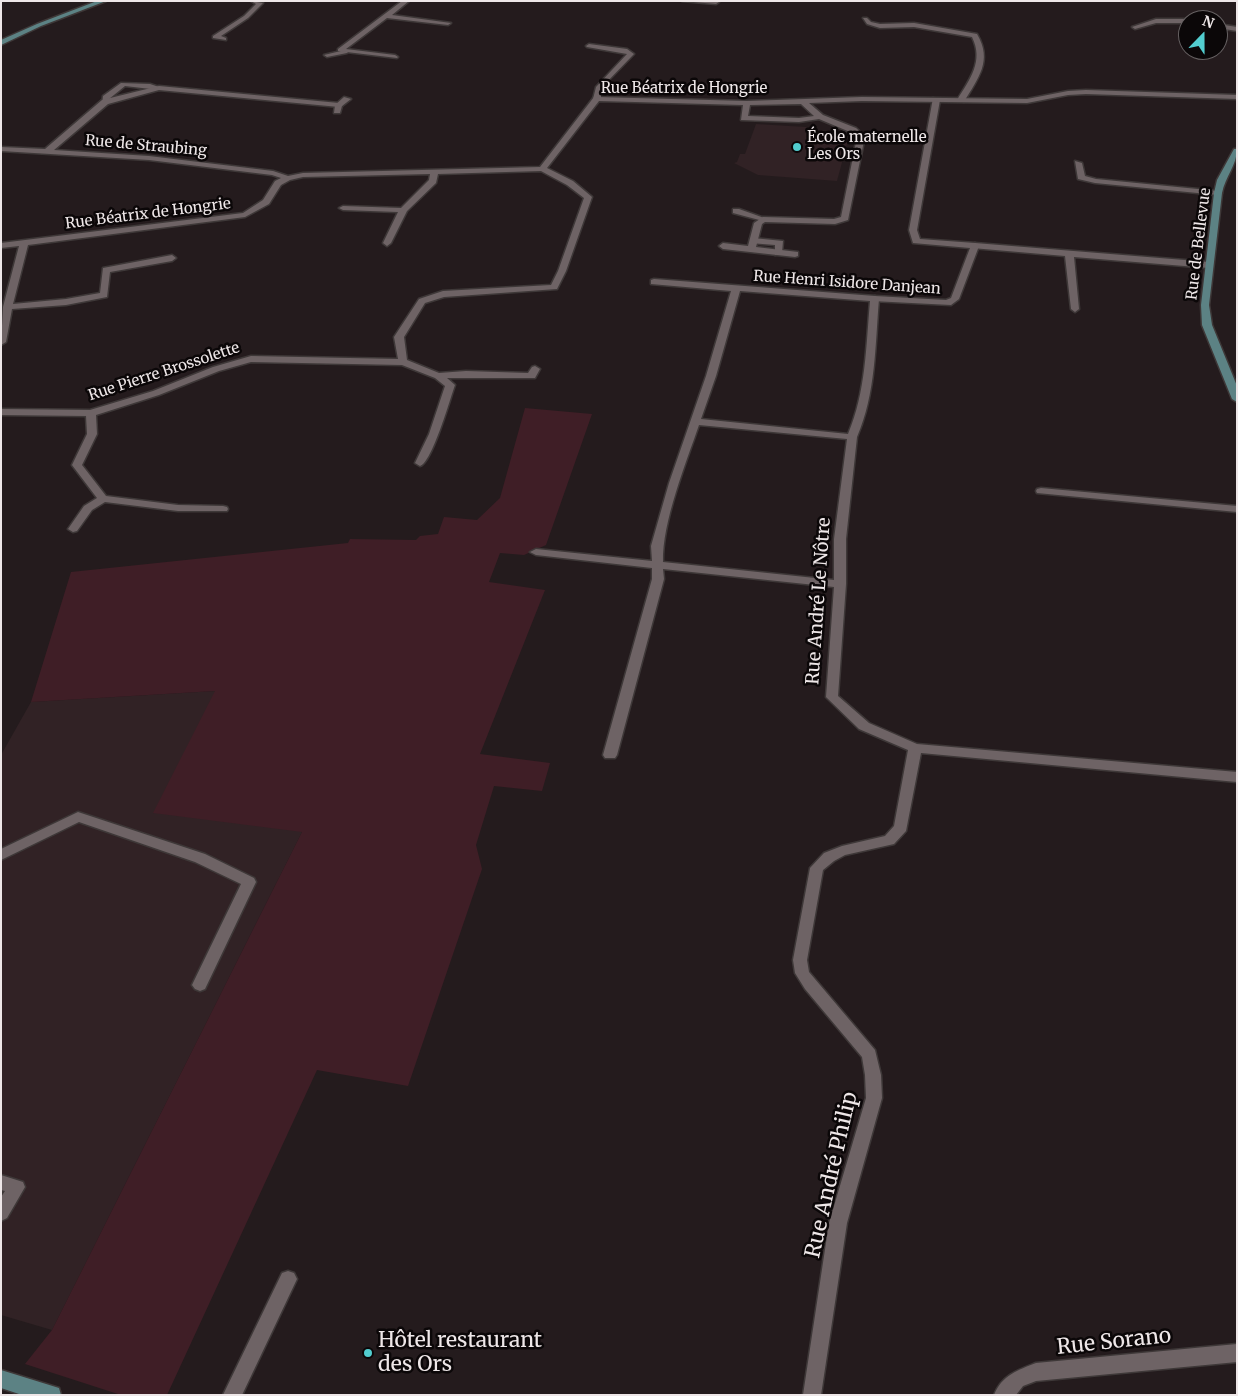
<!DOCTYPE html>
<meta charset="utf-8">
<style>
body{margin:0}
#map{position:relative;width:1238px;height:1396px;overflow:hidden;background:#241b1d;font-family:Merriweather,serif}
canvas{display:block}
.frame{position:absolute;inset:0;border:2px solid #eee7e8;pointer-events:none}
.north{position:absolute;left:1178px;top:10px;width:50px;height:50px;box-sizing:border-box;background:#0b0708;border:1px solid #666162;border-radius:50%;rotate:22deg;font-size:14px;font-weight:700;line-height:20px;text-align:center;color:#eee7e8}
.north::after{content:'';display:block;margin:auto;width:18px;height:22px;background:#52cdcf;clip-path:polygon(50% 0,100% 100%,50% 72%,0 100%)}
</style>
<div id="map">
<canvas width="1238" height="1396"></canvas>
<div class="frame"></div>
<div class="north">N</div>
</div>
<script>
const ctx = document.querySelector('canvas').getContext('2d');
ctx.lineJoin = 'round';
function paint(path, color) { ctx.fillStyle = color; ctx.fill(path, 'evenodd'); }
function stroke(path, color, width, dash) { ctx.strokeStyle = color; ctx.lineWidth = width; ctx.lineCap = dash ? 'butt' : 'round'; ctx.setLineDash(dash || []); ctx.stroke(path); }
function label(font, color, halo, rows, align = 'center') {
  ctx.font = font + ' Merriweather,serif'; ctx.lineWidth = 5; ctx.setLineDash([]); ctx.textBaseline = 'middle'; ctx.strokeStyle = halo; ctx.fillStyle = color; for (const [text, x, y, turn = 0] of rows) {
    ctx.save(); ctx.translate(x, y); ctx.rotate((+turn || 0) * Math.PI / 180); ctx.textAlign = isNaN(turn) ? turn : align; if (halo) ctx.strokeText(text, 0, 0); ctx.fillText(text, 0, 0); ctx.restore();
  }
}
paint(new Path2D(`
 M756,124l50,3 42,13 -11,41 -79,-6 -24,-12 3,-1 3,-8h5z
 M215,691l87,141 -250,498 -51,-15v-560l30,-53z`), '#312225');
paint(new Path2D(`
 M525,408l67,6 -46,131 -22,10 -24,-2 -11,29 56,8 -65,164 70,9 -8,28 -48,-5 -18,59 6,24 -74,217 -91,-16 -150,325h-46l-96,-31 27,-34 250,-498 -149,-19 62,-122 -184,11 40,-130 277,-29 2,-4 66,1 4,-4 18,-2 6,-17 33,3 23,-22z`), '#3f1e26');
const lane = new Path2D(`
 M863,18h4l4,4 9,2 34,-1 63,11c16,27 1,44 -13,68l-7,-2c13,-21 27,-39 15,-63l-58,-10 -34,1 -13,-4z
 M589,44l38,5 7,5 -33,34v11l-4,2 -4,-2 3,-12 31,-33 -40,-7 -1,-1z
 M345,50l3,2 -1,1 -20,4 -3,-2z
 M121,83l29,1 12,4 -3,2 -34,-4 -16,13 -1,5h-6l1,-8z
 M344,97l7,2 -9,7 -2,7h-6l1,-8z
 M933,98l7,2 -23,130 3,9 55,4 4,3 -20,53 -8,6 -79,-4v-4l3,-1 71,4 5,-2 19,-50 -57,-5 -4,-13z
 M1075,161l7,2 3,13 11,3 122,12 4,2 -4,2 -123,-12 -17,-4z
 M733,209h6l28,10 -4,2 -30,-8z
 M753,238l30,3 -1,12 -7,2v-10l-25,-2v-4z
 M1041,488l196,18v6l-200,-19 -1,-2 1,-2z
 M78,812l127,42 49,24 2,4 -51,107 -5,2 -5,-2 -3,-4 49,-101 -46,-22 -116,-40 -78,38v-11z
 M1,1175l22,7 2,5 -18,31 -6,3v-24l4,-6 -4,-1z
 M288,1271l6,2 3,6 -55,116h-19l59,-122z`);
const street = new Path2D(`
 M251,1l12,2 -15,15 -27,18 5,2v2l-13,-2v-2l31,-20 12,-12z
 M402,1h7l-17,14 59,8 -3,2 -61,-7 -41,31 49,6 3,2 -1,1 -59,-7v-2z
 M682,1h37v1l-3,2z
 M1156,19h32l3,1h-3v3h-32l-21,6 -3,-2z
 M1218,24l19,3v4l-19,-3z
 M159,86l180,17 4,2 -4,2 -180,-17 -51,14 -54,46 95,6 124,15 15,5 15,-3 237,-6 54,-70h3l150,4 115,-4 165,2 41,-8 18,-1 151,5v4l-151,-5 -18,1 -41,8 -165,-2 -53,2 14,12 33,13 9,8 -17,84 -13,4 -70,-2 -3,2 -6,23 42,5v4l-3,1 -72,-8 -4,-3 4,-3 25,3 6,-23 9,-6 71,2 7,-2 16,-80 -7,-5 -31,-13 -20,3 -58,-2 2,-15 -144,-4 -52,67 26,13 19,16 -26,74 -9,18 -113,8 -19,6 -21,34 3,23 32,13 27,-2 62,2 4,-6 3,-1 5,3 -5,9h-88l8,7c-5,14 -23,78 -35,81l-5,-3 14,-29 16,-48 -10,-8 -33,-13 -151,-3 -32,9 -60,24 -63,20 1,19 -15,31 24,31 72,9 45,1 4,1 1,2 -1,2h-49l-73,-9 -13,8 -15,21 -4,1 -5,-3 16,-23 13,-8 -25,-33 15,-31 -1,-18 -85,-1v-6l89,1 63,-19 60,-24 38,-11 147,3 -4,-22 25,-38 24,-8 108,-6 7,-14 26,-73 -17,-13 -26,-14 -103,3 -2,9 -29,28 -16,32 -4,3 -4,-3 15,-31 -55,-2 -4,-2 4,-2 58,2 28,-28 1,-6 -127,3 -13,3 -9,5 -12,19 -24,13 -217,28 -15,59 53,-5 34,-6 3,-25 69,-13 4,3 -4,3 -62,11 -3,25 -41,8 -54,4 -6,33 -5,3 2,-38 16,-61 -18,2v-5l242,-30 20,-13 12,-19 6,-3 -9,-3 -123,-15 -148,-9v-4l44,2 57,-49zM801,104l13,12 -15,2 -51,-2 2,-11z
 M975,243l234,19 4,3 -4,3 -135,-11 5,52 -4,3 -4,-3 -6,-53 -93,-8v-4z
 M654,279l221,17 4,3c-4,47 -3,94 -22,138l-11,102v45l-8,112 31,27 48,21 320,28v10l-316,-29 -15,78 -12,13 -49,11 -11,6 -11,9 -16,90 2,12 66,78 6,25 1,23 -35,125 -26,172h-18l26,-172 37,-125 -1,-23 -3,-18 -57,-68 -10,-16 -2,-13 17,-92 14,-15 18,-7 43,-10 9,-10 14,-76 -49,-21 -33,-32 8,-110 -171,-18 1,10 -47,176 -2,3h-10l-2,-3 49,-176v-11l-116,-13 -6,-3 6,-3 116,12 -1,-15 18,-63 37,-107 25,-85 -80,-7v-4zM740,291l130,10c-4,45 -4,91 -22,133l-147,-15 15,-43zM699,425l148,14 -13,100v41l-171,-18c-1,-40 23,-99 36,-137z
 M1237,1344v18l-201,19 -13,5 -7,9h-22c8,-20 24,-25 42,-32z`);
const secondary = new Path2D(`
 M97,1h9l-65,25 -40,19v-5l36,-16z
 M1234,149h3c0,16 -12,28 -15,44l-13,112 3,20 25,61v16l-5,-3 -30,-74 -1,-20 13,-112 3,-13z
 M1,1370l58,18 2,7h-39l-21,-7z`);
stroke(lane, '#3e3838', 3);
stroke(street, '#3e3838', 3);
stroke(secondary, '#3e3838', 3);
paint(lane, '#6e6365');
paint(street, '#6e6365');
paint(secondary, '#5c8284');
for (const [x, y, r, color] of [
 [797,147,5,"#52cdcf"],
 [368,1353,5,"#52cdcf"]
]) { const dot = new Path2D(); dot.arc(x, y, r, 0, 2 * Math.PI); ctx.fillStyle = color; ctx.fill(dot); stroke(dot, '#0b0708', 2); }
label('15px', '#eee7e8', '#0b0708', [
 ["Rue Béatrix de Hongrie",684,89],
 ["Rue de Straubing",146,146,5],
 ["Rue Béatrix de Hongrie",148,214,-7],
 ["Rue de Bellevue",1199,244,-83],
 ["Rue Henri Isidore Danjean",847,283,4],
 ["Rue Pierre Brossolette",164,372,-18]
]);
label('15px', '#eee7e8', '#0b0708', [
 ["École maternelle",807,138],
 ["Les Ors",807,155]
], 'left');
label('18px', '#eee7e8', '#0b0708', [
 ["Rue André Le Nôtre",819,601,-86]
]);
label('21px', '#eee7e8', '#0b0708', [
 ["Rue André Philip",832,1175,-77],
 ["Rue Sorano",1114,1342,-6]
]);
label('21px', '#eee7e8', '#0b0708', [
 ["Hôtel restaurant",378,1341],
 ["des Ors",378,1365]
], 'left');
</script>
